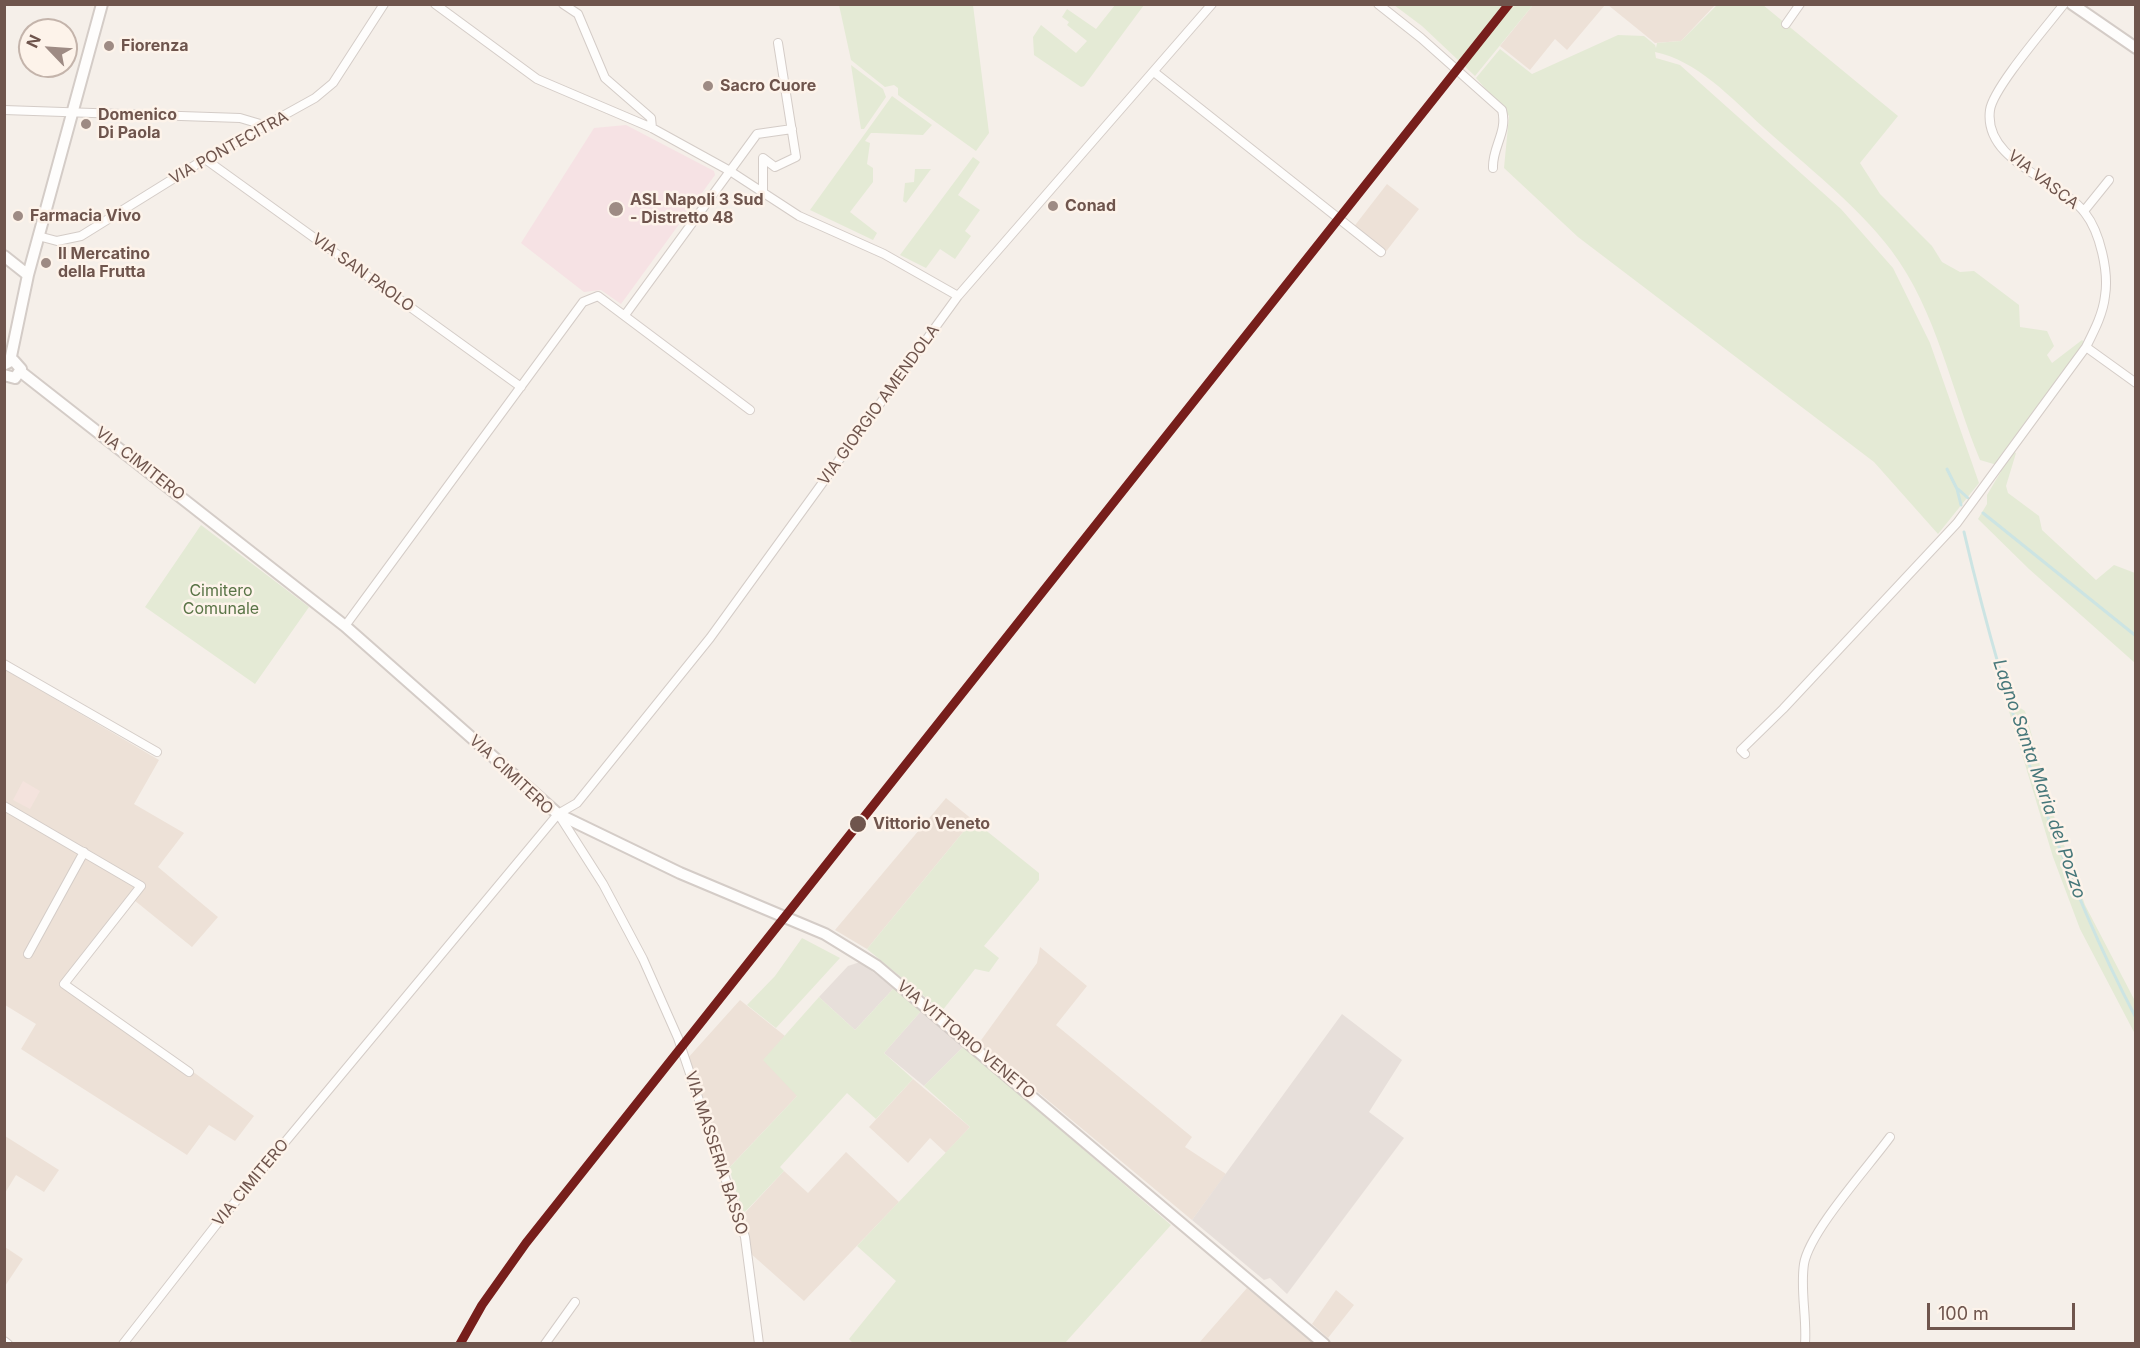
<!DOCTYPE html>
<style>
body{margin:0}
#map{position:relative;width:2140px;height:1348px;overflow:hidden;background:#f5efe9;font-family:Inter,sans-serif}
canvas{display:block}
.frame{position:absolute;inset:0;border:6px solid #6f554d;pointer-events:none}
.north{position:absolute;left:18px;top:18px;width:60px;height:60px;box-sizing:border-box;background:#fdf3ea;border:2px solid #c4b4ab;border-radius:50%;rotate:295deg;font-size:16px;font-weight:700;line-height:24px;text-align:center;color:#6f554d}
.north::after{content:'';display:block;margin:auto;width:21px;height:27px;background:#9e8b84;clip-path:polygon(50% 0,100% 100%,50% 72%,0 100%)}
.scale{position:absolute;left:1927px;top:1303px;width:148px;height:27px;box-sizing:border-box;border:3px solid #6f554d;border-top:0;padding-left:8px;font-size:18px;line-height:21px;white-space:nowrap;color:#6f554d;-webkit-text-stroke:4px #fdf3ea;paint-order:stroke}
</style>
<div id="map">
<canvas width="2140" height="1348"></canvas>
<div class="frame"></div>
<div class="north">N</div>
<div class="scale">100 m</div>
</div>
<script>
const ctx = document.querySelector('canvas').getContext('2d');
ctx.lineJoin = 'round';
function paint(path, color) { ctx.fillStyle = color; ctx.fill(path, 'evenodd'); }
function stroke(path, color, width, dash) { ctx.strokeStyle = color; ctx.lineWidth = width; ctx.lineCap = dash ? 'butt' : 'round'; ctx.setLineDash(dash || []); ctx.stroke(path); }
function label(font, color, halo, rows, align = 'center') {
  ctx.font = font + ' Inter,sans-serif'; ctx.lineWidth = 5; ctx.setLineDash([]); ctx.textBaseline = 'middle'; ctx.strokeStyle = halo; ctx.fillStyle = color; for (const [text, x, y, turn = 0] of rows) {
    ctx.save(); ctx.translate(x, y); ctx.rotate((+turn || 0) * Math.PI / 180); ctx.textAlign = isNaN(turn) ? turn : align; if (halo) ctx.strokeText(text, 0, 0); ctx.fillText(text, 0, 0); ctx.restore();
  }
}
paint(new Path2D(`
 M1533,5v-1l72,1 -38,45 -12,-11 -25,31 -30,-24z
 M1608,5h107l-34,36 -26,2z
 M1387,184l32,25 -38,49 -32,-25z
 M4,669l155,91 -25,44 50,29 -26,34 60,50 -26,30 -58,-47 -65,82 185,134 -19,25 -26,-16 -22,30 -166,-106 15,-25 -31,-19z
 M946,798l27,22 -106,129 -32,-19z
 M1040,947l47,39 -31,39 136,112 -7,10 41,27 -34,46 -213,-177 58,-80z
 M740,1000l45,36 -21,24 34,35 -72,76 -21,-69 -18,-43z
 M913,1079l57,48 -24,26 -16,-15 -22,25 -39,-36z
 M5,1136l54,34 -15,22 -28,-17 -11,18z
 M846,1152l53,50 -95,99 -55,-49 -7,-36 42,-45 24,22z
 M5,1247l18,12 -18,27z
 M1247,1288l60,49 7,6h-115z
 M1336,1290l18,15 -26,33 -16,-14z`), '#ede1d7');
paint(new Path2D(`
 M23,781l17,10 -10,18 -17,-9z`), '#f4e3dd');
paint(new Path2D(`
 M860,962l34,26 -39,42 -36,-33 29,-31z
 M922,1010l42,36 -40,40 -40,-33z
 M1342,1014l60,46 -33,52 35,26 -117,156 -17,-16 -6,2 -72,-60z`), '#e7dfda');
paint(new Path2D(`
 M626,125l88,46 1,4 -94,129 -20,-14 -17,2 -63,-49 73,-115z`), '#f6e2e4');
paint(new Path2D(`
 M839,5h134l16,128 -13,18 -78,-56v-7l-4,-3 -9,2 -34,-27z
 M1115,5h29l-60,81 -3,1 -47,-32 -1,-18 8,-12 35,28 11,-12 -20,-16 2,-3 -7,-5 5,-8 29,20z
 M1394,5h139l-58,71 -53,-50z
 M1717,5h46l135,111 -38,47 20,31 52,52 10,16 18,10 14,-1 45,34 1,22 27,4 7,15 -7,9 5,8 30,-23 4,4 -89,121 -17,-5c-29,-70 -43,-149 -89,-210 -36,-47 -85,-84 -128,-123 -32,-29 -65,-66 -108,-75l1,6 24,7 161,144 52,59 37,75 49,140 -41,51 -64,-72 -296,-225 -74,-69 5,-52 -33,-38 24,-29 32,25 86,-39 26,1 11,9 1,3 1,-5 24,-2z
 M851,65l32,24 3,8 -22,32h-3z
 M892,96l40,29 -9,10 -47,-2h-5l-6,8 5,2 -3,21 6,4v14l-23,30 27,21 -4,7 -63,-30z
 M973,157l7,5 -22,33 22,15 -15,21 6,5 -16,23 -15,-10 -14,19 -26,-13z
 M915,169h16l-25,34 -3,-2 2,-18 9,-1z
 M2013,451l3,2 -10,33 2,7 31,23 3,14 54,50 18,-15 21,8v90l-106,-94 -51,-50 9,-15v-9z
 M201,525l108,82 -54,77 -110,-77z
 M2005,698l20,13 29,105 31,89 50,96v33l-55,-105 -27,-72z
 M973,820l66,53v7l-55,66 15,12 -10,14 -14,-3 -33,42 -75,-62z
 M802,938l38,20 -64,70 -29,-23 28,-29z
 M894,988l28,22 -38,43 29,26 -37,40 -29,-26 -67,74 4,4 -41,43 -14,-46 68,-72 -34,-36 56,-63 36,33z
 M964,1046l207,179 -106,118 -211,1 -5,-5 47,-58 -39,-35 113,-119 -46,-41z`), '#e4ead5');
stroke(new Path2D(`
 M1947,469l10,20 4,16
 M1958,489l10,9
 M1983,513l153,123
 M1964,532c39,167 92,334 172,486`), '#cce4e3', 3);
const minor = new Path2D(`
 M435,4l102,75 115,49 78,43 69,45 85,38 74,42
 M563,4l15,10 27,64 46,40 1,10
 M1378,4l43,34 81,72c6,22 -10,37 -9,58
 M1786,24l14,-20
 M1154,72l227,180
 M4,110l236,8 27,8
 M205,159l316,228
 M763,192v-34l12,9 21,-10 -18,-114
 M2084,211l25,-31
 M38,236l19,5 24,-5 124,-77 110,-61 18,-15 51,-79
 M625,315l132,-181 35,-5
 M2086,347l50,36
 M345,626l238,-324 15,-6 152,114
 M4,664l153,88
 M1745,754l-4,-4 42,-41 174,-186 129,-176c8,-16 17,-33 19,-51 4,-24 -5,-64 -20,-83 -25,-33 -102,-51 -95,-103 3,-22 58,-85 74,-106
 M4,806l137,80 -77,98 125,88
 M559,815l44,69 40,75 35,79 67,199 14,107
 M28,954l56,-102
 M4,1341l4,3
 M123,1344l93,-119 342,-411 19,-11 133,-165 248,-342 254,-292
 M545,1344l30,-42
 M1805,1344c2,-27 -5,-54 -1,-80 5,-32 65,-98 86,-127`);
const tertiary = new Path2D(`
 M2072,4l64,44
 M4,256l24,19
 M10,361l18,-86 74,-271
 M21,372l324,254 213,188 122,59 145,61 52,32 447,378
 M4,375l11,3 6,-9 -8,-9 -8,4`);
stroke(minor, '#d4ccc7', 10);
stroke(tertiary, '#d4ccc7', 14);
stroke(minor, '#fefdfc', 8);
stroke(tertiary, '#fefdfc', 10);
stroke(new Path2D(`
 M460,1344l22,-39 44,-62 983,-1239`), '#771e1b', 9);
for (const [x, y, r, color] of [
 [109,46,6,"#9e8b84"],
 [708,86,6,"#9e8b84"],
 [86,124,6,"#9e8b84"],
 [1053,206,6,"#9e8b84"],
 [616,209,8,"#9e8b84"],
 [18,216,6,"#9e8b84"],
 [46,263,6,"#9e8b84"],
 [858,824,9,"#6f554d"]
]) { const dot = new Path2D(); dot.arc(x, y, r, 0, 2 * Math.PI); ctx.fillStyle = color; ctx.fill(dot); stroke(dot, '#fdf3ea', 2); }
label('bold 16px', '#6f554d', '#fdf3ea', [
 ["Fiorenza",121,46],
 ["Sacro Cuore",720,86],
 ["Domenico",98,115],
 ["Di Paola",98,133],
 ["ASL Napoli 3 Sud",630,200],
 ["- Distretto 48",630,218],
 ["Conad",1065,206],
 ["Farmacia Vivo",30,216],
 ["Il Mercatino",58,254],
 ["della Frutta",58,272]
], 'left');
label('16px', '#6f554d', '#fdf3ea', [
 ["VIA PONTECITRA",229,148,-29],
 ["VIA VASCA",2043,180,38],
 ["VIA SAN PAOLO",363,273,36],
 ["VIA GIORGIO AMENDOLA",879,405,-54],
 ["VIA CIMITERO",140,464,38],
 ["VIA CIMITERO",511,775,43],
 ["VIA VITTORIO VENETO",966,1040,40],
 ["VIA MASSERIA BASSO",716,1153,72],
 ["VIA CIMITERO",251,1183,-50]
]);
label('16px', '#597446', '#fdf3ea', [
 ["Cimitero",221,591],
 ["Comunale",221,609]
]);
label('bold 16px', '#6f554d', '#fdf3ea', [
 ["Vittorio Veneto",873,824]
], 'left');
label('italic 18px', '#46777a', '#fdf3ea', [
 ["Lagno Santa Maria del Pozzo",2039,779,71]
]);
</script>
